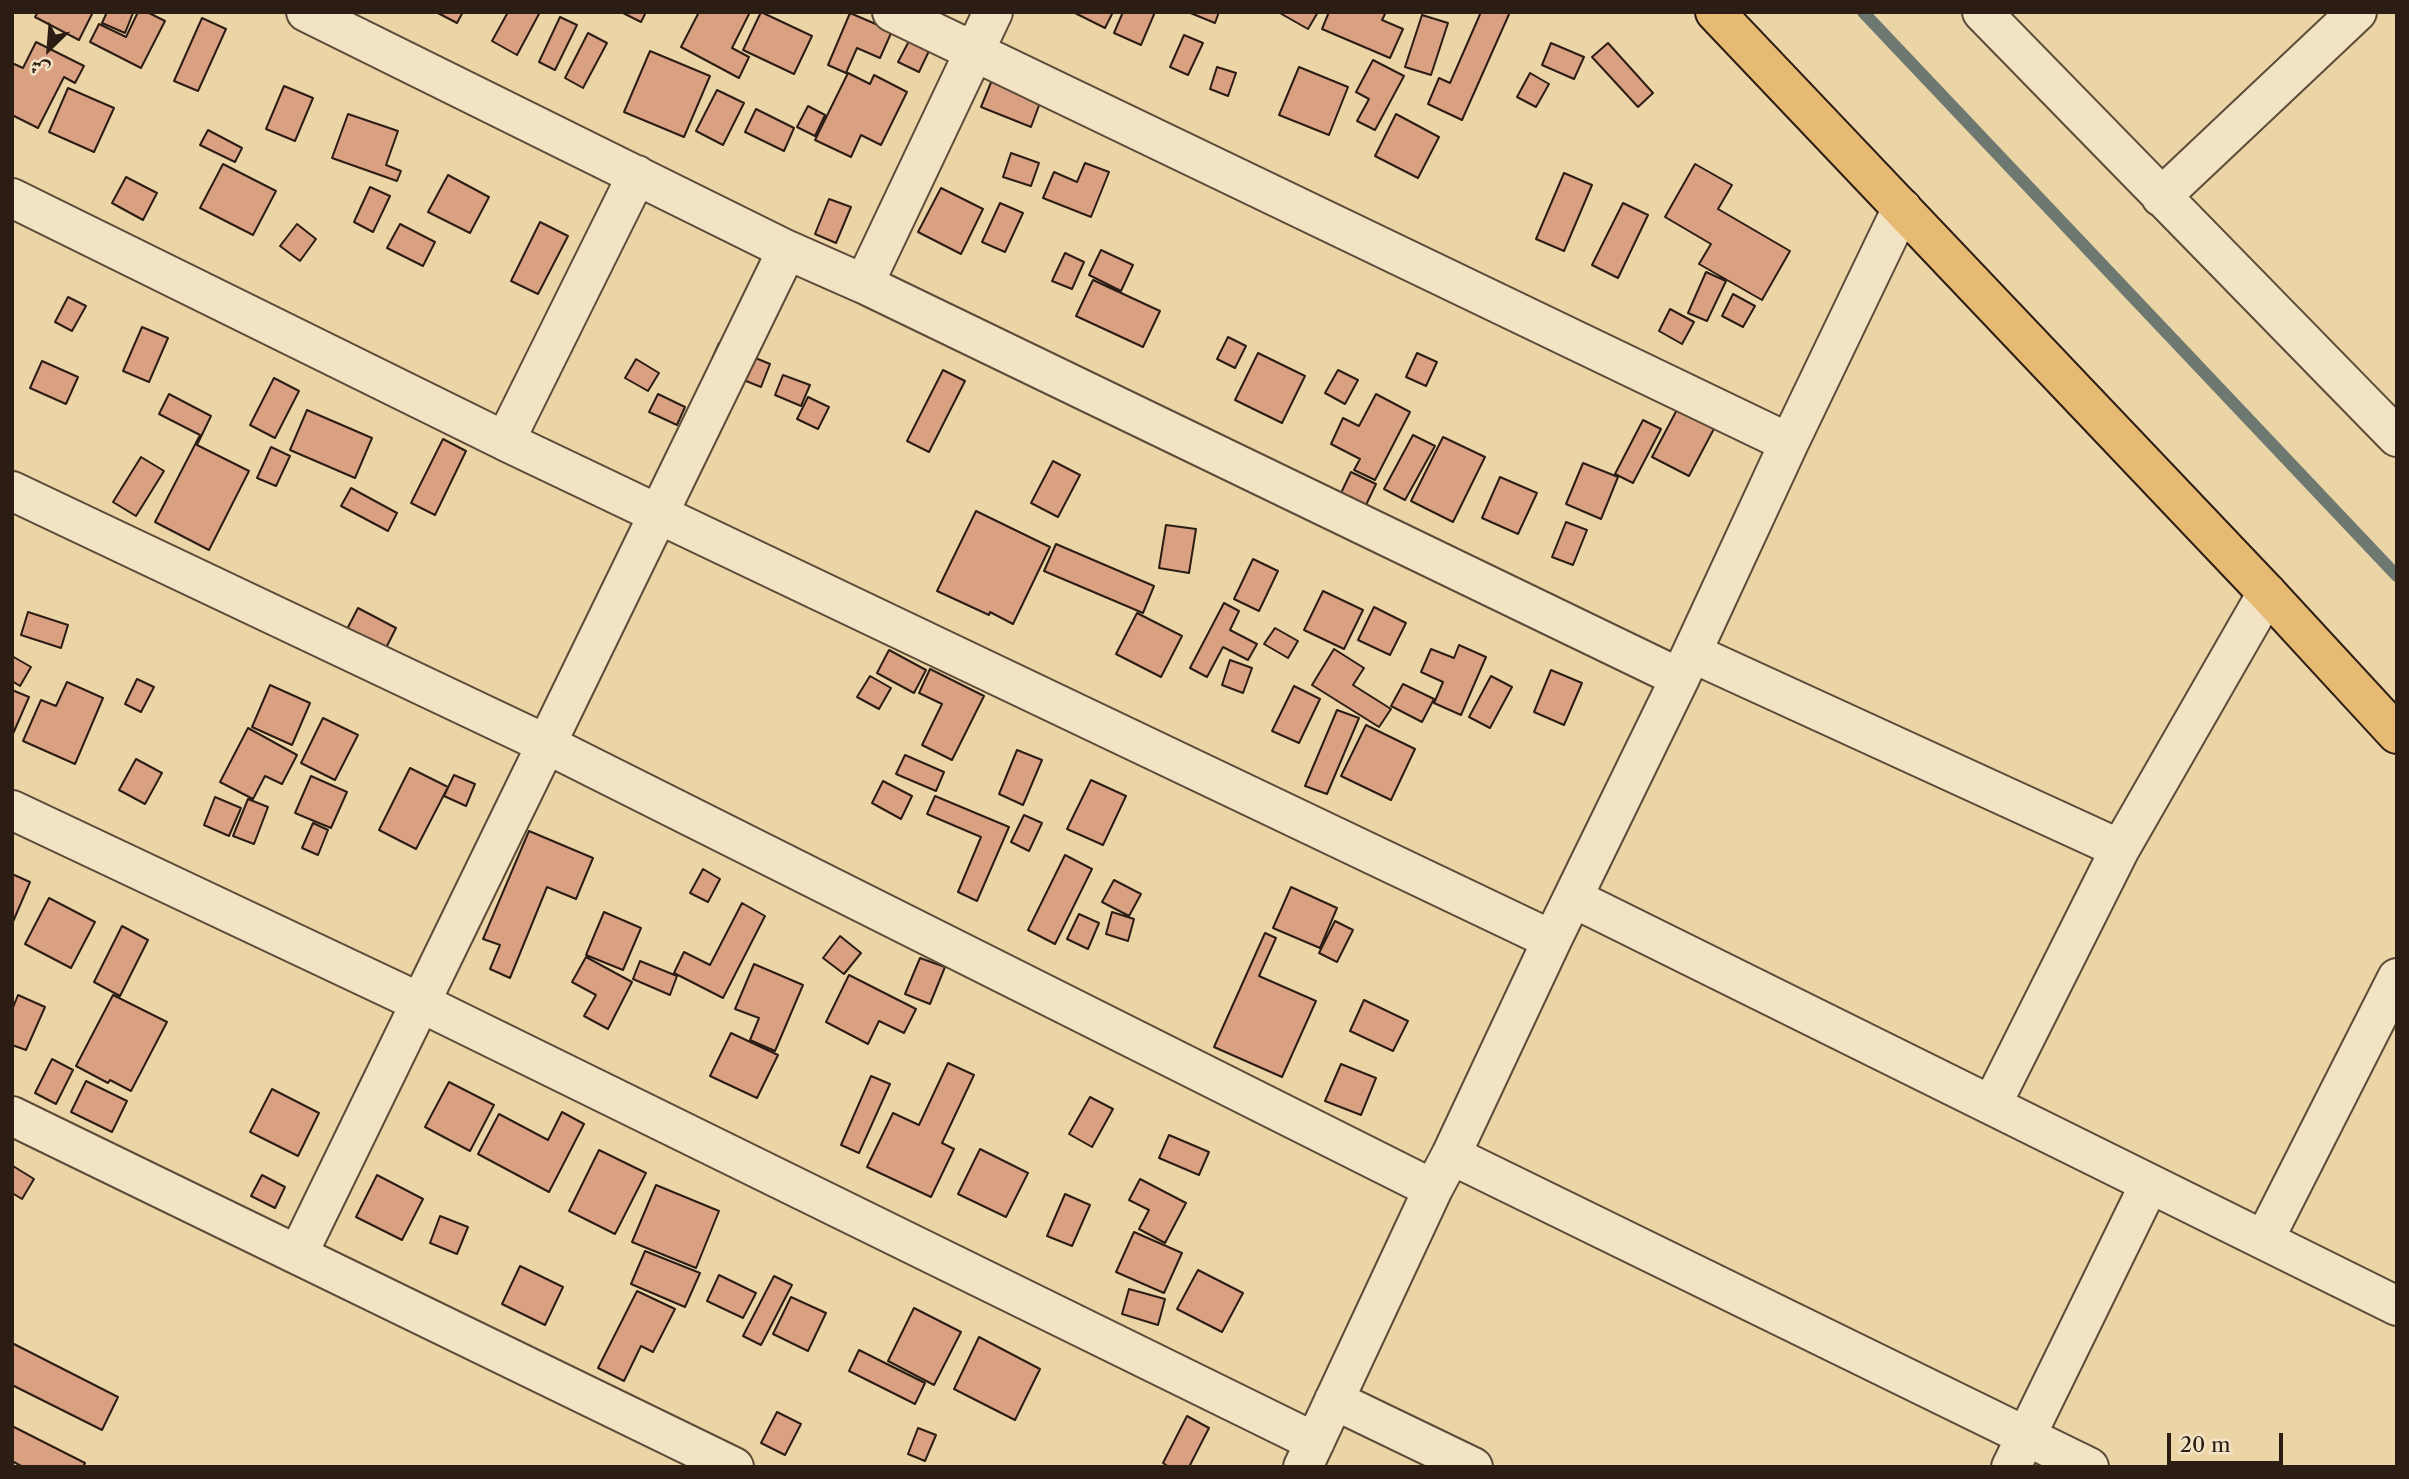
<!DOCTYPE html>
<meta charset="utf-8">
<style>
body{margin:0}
#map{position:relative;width:2409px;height:1479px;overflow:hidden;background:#ebd4a6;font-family:"Libre Caslon Text",Amiri,serif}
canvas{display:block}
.frame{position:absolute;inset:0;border:14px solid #2c1d14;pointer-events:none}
.north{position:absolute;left:14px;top:14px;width:70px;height:70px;-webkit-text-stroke:5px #f2e3c5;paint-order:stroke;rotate:205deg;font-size:19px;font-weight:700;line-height:28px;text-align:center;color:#2c1d14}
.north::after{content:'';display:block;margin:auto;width:24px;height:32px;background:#2c1d14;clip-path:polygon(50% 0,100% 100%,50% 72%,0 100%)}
.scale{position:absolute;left:2167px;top:1433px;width:116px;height:32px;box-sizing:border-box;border:4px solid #2c1d14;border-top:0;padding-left:9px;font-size:21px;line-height:24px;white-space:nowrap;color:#2c1d14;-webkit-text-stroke:5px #f2e3c5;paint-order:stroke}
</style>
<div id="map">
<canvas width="2409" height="1479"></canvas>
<div class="frame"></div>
<div class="north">ش</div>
<div class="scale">20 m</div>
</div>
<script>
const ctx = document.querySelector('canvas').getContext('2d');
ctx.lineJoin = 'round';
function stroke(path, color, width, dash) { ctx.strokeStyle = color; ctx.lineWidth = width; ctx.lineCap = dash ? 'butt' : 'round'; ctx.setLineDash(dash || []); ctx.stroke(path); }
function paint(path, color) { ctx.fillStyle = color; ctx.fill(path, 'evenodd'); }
stroke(new Path2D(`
 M1863,12l534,564`), '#6d7970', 12);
const building = new Path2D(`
 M38,12h55l-14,28 -44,-23z
 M107,12l26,1 -8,20 -23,-10z
 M138,12h9l18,9 -24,47 -51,-26 9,-18 27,13z
 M436,12h27l-6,11z
 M508,12h32l-23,43 -25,-14z
 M621,12h25l-5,10z
 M699,12h51l-18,36 17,9 -10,21 -58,-31z
 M761,12l51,24 -18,38 -51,-24z
 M1073,12h40l-8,16z
 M1123,12h32l-14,33 -27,-12z
 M1188,12h31l-4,11z
 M1278,12h40l-10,17z
 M1329,12h57l-4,8 21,9 -13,29 -68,-29z
 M1481,12h29l-48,108 -34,-16 11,-26 11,5z
 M850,13l42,18 -12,27 -23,-10 -11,25 -18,-8z
 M1422,15l26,8 -17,52 -26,-8z
 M560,17l17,8 -22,45 -16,-8z
 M202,18l24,11 -28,62 -24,-10z
 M588,33l19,10 -24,45 -18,-10z
 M1184,35l19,8 -15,32 -18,-8z
 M909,41l20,10 -10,21 -21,-10z
 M36,42l48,24 -9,17 -11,-6 -26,51 -26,-13v-52l11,5z
 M1551,43l33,14 -10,22 -32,-14z
 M1608,43l45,50 -15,14 -46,-50z
 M650,51l60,25 -26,61 -60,-25z
 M1373,60l31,16 -29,54 -18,-9 12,-22 -13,-7z
 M1217,67l19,6 -8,23 -18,-7z
 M1299,67l49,20 -19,48 -50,-20z
 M848,73l22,11 4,-9 33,17 -26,53 -20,-10 -10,22 -36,-17z
 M1530,73l19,11 -13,23 -19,-10z
 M992,80l49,20 -10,27 -50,-20z
 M284,86l29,12 -18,43 -29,-12z
 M68,88l46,20 -20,44 -45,-20z
 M717,90l27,13 -21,42 -27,-14z
 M808,106l17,9 -10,21 -18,-9z
 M756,109l38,19 -10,23 -39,-19z
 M348,114l50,17 -12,34 15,6 -4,10 -65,-23z
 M1396,114l43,23 -21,41 -43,-22z
 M208,130l34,18 -7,14 -35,-17z
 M1011,153l28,10 -8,23 -28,-9z
 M1085,163l24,9 -18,45 -48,-19 11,-26 23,10z
 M223,164l53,27 -23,44 -53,-27z
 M1695,164l37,21 -14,24 72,42 -28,49 -63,-36 12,-20 -46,-27z
 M1564,173l28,12 -28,66 -28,-12z
 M448,175l41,22 -19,36 -42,-21z
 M126,177l31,16 -14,27 -31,-17z
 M370,187l20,9 -17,36 -19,-10z
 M941,188l42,21 -22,45 -43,-22z
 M829,199l22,8 -15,36 -21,-9z
 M1000,203l23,10 -18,39 -23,-10z
 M1623,203l25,12 -30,63 -26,-13z
 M540,222l28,14 -30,58 -27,-13z
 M297,224l19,15 -16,22 -20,-15z
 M400,224l35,18 -12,24 -36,-18z
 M1101,250l32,15 -12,26 -32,-16z
 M1065,253l19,9 -12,27 -20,-8z
 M1706,272l20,9 -19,40 -19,-8z
 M1093,280l67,31 -17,36 -67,-31z
 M1733,294l22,12 -12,21 -21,-11z
 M68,297l18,9 -14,25 -17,-9z
 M1670,309l24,13 -12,22 -23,-13z
 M142,327l26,11 -19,44 -26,-11z
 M1228,337l18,9 -11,22 -18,-9z
 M719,343l51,21 -9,23 -52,-21z
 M1258,353l47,23 -23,47 -47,-23z
 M1417,353l20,9 -11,24 -20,-9z
 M636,359l23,14 -11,18 -23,-13z
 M42,361l36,16 -12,27 -36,-16z
 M943,370l22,11 -36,71 -22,-11z
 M1338,370l20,10 -13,24 -20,-11z
 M783,375l27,10 -9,21 -26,-11z
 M274,378l25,13 -24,47 -25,-13z
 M169,394l42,22 -14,29 52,26 -40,79 -54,-28 45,-87 -41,-21z
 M658,394l27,13 -8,18 -28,-13z
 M1376,394l34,18 -35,68 -21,-10 6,-11 -29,-15 12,-26 16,8z
 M808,397l21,10 -11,22 -21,-10z
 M1680,404l37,19 -28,53 -37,-19z
 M307,410l65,28 -17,40 -65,-28z
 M1643,420l18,9 -28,54 -18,-9z
 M1413,435l22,11 -30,54 -21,-11z
 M1443,437l42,20 -32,65 -42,-21z
 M443,439l23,12 -31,64 -24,-12z
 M271,447l19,9 -14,30 -19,-8z
 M141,457l23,14 -28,45 -23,-14z
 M1053,461l27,14 -22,42 -27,-14z
 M1583,463l35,14 -17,42 -35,-15z
 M1351,472l25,12 -10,21 -25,-12z
 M1500,477l37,16 -19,41 -36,-16z
 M351,488l46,25 -9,18 -47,-25z
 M976,511l74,36 -37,77 -23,-12 -1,3 -52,-24z
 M1566,522l21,8 -14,35 -21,-8z
 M1166,525l30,4 -7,44 -30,-5z
 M1056,544l98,42 -11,27 -99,-42z
 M1253,559l25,12 -19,40 -25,-12z
 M1323,591l40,19 -19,39 -40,-19z
 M1224,603l15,8 -9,19 27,14 -9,16 -25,-13 -16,30 -17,-9z
 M1374,607l32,16 -16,32 -32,-15z
 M358,608l38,20 -13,26 -39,-19z
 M28,612l40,13 -7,23 -40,-13z
 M1137,613l45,23 -21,41 -45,-23z
 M1275,628l23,13 -10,17 -24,-14z
 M1459,645l27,12 -25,58 -27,-12 9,-21 -22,-10 10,-23 23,9z
 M1334,649l30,19 -11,17 38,24 -12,18 -67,-42z
 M889,650l37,20 -12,23 -37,-20z
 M12,656l19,11 -11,19 -8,-5z
 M1230,660l22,8 -9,25 -21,-8z
 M930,669l54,27 -32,64 -30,-15 20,-41 -23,-11z
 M1551,670l31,13 -18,42 -30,-13z
 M870,676l21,12 -12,21 -22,-12z
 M1491,676l21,11 -22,41 -21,-11z
 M137,679l17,8 -13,25 -16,-8z
 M67,682l36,16 -28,66 -52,-23 18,-41 15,6z
 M1403,684l31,15 -12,23 -31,-16z
 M270,685l40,18 -18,42 -40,-18z
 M1294,686l26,13 -21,44 -27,-12z
 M12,690l17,7 -17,39z
 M1337,710l22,8 -32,76 -22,-8z
 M323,718l35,17 -23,45 -34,-17z
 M1366,725l49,24 -24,51 -50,-24z
 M248,728l49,27 -15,29 -17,-8 -12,23 -33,-17z
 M1017,750l25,10 -19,45 -24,-11z
 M905,755l39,17 -8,19 -40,-17z
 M136,759l26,14 -17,31 -26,-14z
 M410,768l38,19 -32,62 -37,-19z
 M454,775l21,9 -9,22 -22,-10z
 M311,776l36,16 -16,36 -36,-15z
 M1091,780l35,16 -23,49 -36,-16z
 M883,781l29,15 -11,23 -29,-16z
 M935,796l74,31 -32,74 -19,-9 23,-55 -54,-23z
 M215,797l26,11 -12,28 -25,-11z
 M248,799l20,8 -14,37 -21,-8z
 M1024,815l18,8 -13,28 -18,-9z
 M313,823l15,7 -10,25 -16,-7z
 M529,831l64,27 -17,41 -29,-12 -37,91 -20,-9 10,-24 -17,-6z
 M1065,855l27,14 -37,75 -27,-14z
 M703,869l17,10 -12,23 -18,-9z
 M12,874l18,8 -18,42z
 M1114,880l27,14 -12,22 -27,-14z
 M1291,887l46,21 -17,40 -47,-20z
 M49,898l46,24 -24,46 -46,-24z
 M742,903l23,13 -42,82 -49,-25 10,-21 26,13z
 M604,912l37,16 -18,42 -37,-15z
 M1112,912l22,7 -6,22 -22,-7z
 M1079,914l20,9 -11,26 -21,-10z
 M1335,921l18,9 -16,32 -18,-9z
 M122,926l26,14 -28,56 -26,-14z
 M1265,933l11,5 -17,38 57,25 -34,76 -68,-30z
 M840,936l21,17 -17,21 -21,-16z
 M586,957l46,25 -24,47 -24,-13 12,-21 -24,-13z
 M920,958l25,9 -15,37 -25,-10z
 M640,961l37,15 -7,19 -37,-16z
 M754,964l49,21 -28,66 -25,-11 9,-22 -24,-9z
 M849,975l67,34 -12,24 -25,-12 -11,23 -42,-22z
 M18,995l27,12 -19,43 -14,-5v-35z
 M113,995l54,27 -36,69 -21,-11 -2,3 -32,-17z
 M1364,1000l44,21 -15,30 -43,-20z
 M731,1033l47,22 -21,43 -47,-22z
 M52,1059l21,11 -17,34 -21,-11z
 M948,1063l26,12 -32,68 12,6 -23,48 -64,-30 26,-54 26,12z
 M1341,1064l35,14 -15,37 -36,-14z
 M871,1076l19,8 -31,69 -18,-8z
 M86,1081l41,20 -15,31 -41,-20z
 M449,1082l45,23 -24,46 -45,-24z
 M272,1089l47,24 -21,43 -48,-24z
 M1090,1097l23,12 -21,38 -23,-13z
 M562,1112l22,12 -35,68 -71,-38 21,-40 49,26z
 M1169,1135l40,17 -10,23 -40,-17z
 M980,1149l48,24 -22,44 -48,-23z
 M599,1150l47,23 -31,61 -46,-23z
 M13,1166l21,13 -12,20 -10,-6z
 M262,1175l23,12 -10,21 -24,-12z
 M377,1175l46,24 -21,41 -46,-23z
 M1140,1179l46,24 -21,40 -26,-14 10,-19 -20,-10z
 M656,1185l63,26 -23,57 -64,-26z
 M1065,1194l25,11 -18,41 -25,-10z
 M440,1216l28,11 -11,27 -27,-11z
 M1134,1232l48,21 -18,40 -48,-21z
 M645,1251l55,22 -15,34 -54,-23z
 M520,1266l43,21 -18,38 -43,-21z
 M1198,1270l45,23 -21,39 -45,-23z
 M719,1275l37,18 -13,25 -36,-17z
 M774,1276l18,9 -31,60 -18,-9z
 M1129,1289l36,10 -7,26 -36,-11z
 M637,1291l38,18 -22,43 -12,-6 -17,35 -26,-13z
 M791,1297l35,16 -18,38 -35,-17z
 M914,1308l47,24 -27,53 -46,-24z
 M979,1337l61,32 -25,51 -61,-31z
 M12,1343l106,54 -16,33 -90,-45z
 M859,1350l66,33 -10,21 -66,-33z
 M777,1412l24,12 -16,31 -24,-12z
 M1187,1416l22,12 -20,39h-20l-6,-4z
 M12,1426l73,37 -2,4h-60l-11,-6z
 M918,1428l18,7 -11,26 -17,-7z`);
paint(building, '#d9a082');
stroke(building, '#2c1d14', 2);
const minor = new Path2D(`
 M306,12l481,238 77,34 816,394
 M892,12l897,431
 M1982,12l415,425
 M2161,197l196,-185
 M12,198l493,243 132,-266
 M864,284l129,-272
 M505,441l1047,499
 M12,491l536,254 885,444
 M1692,653l428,196
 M12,810l409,193 894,439
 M1573,898l824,408
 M1992,1104l128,-255 147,-256
 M12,1116l722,351
 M1451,1155l638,312
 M2264,1240l133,-262
 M298,1254l489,-1004
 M1334,1400l139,67
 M1303,1467l130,-278 18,-34 101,-215 128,-262 109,-235 113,-235
 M2011,1467l138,-282`);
const major = new Path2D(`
 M1715,12l552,581 130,141`);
stroke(minor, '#5c4b38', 42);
stroke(major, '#2c1d14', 42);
stroke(minor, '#f2e3c5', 38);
stroke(major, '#e6ba73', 38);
</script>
